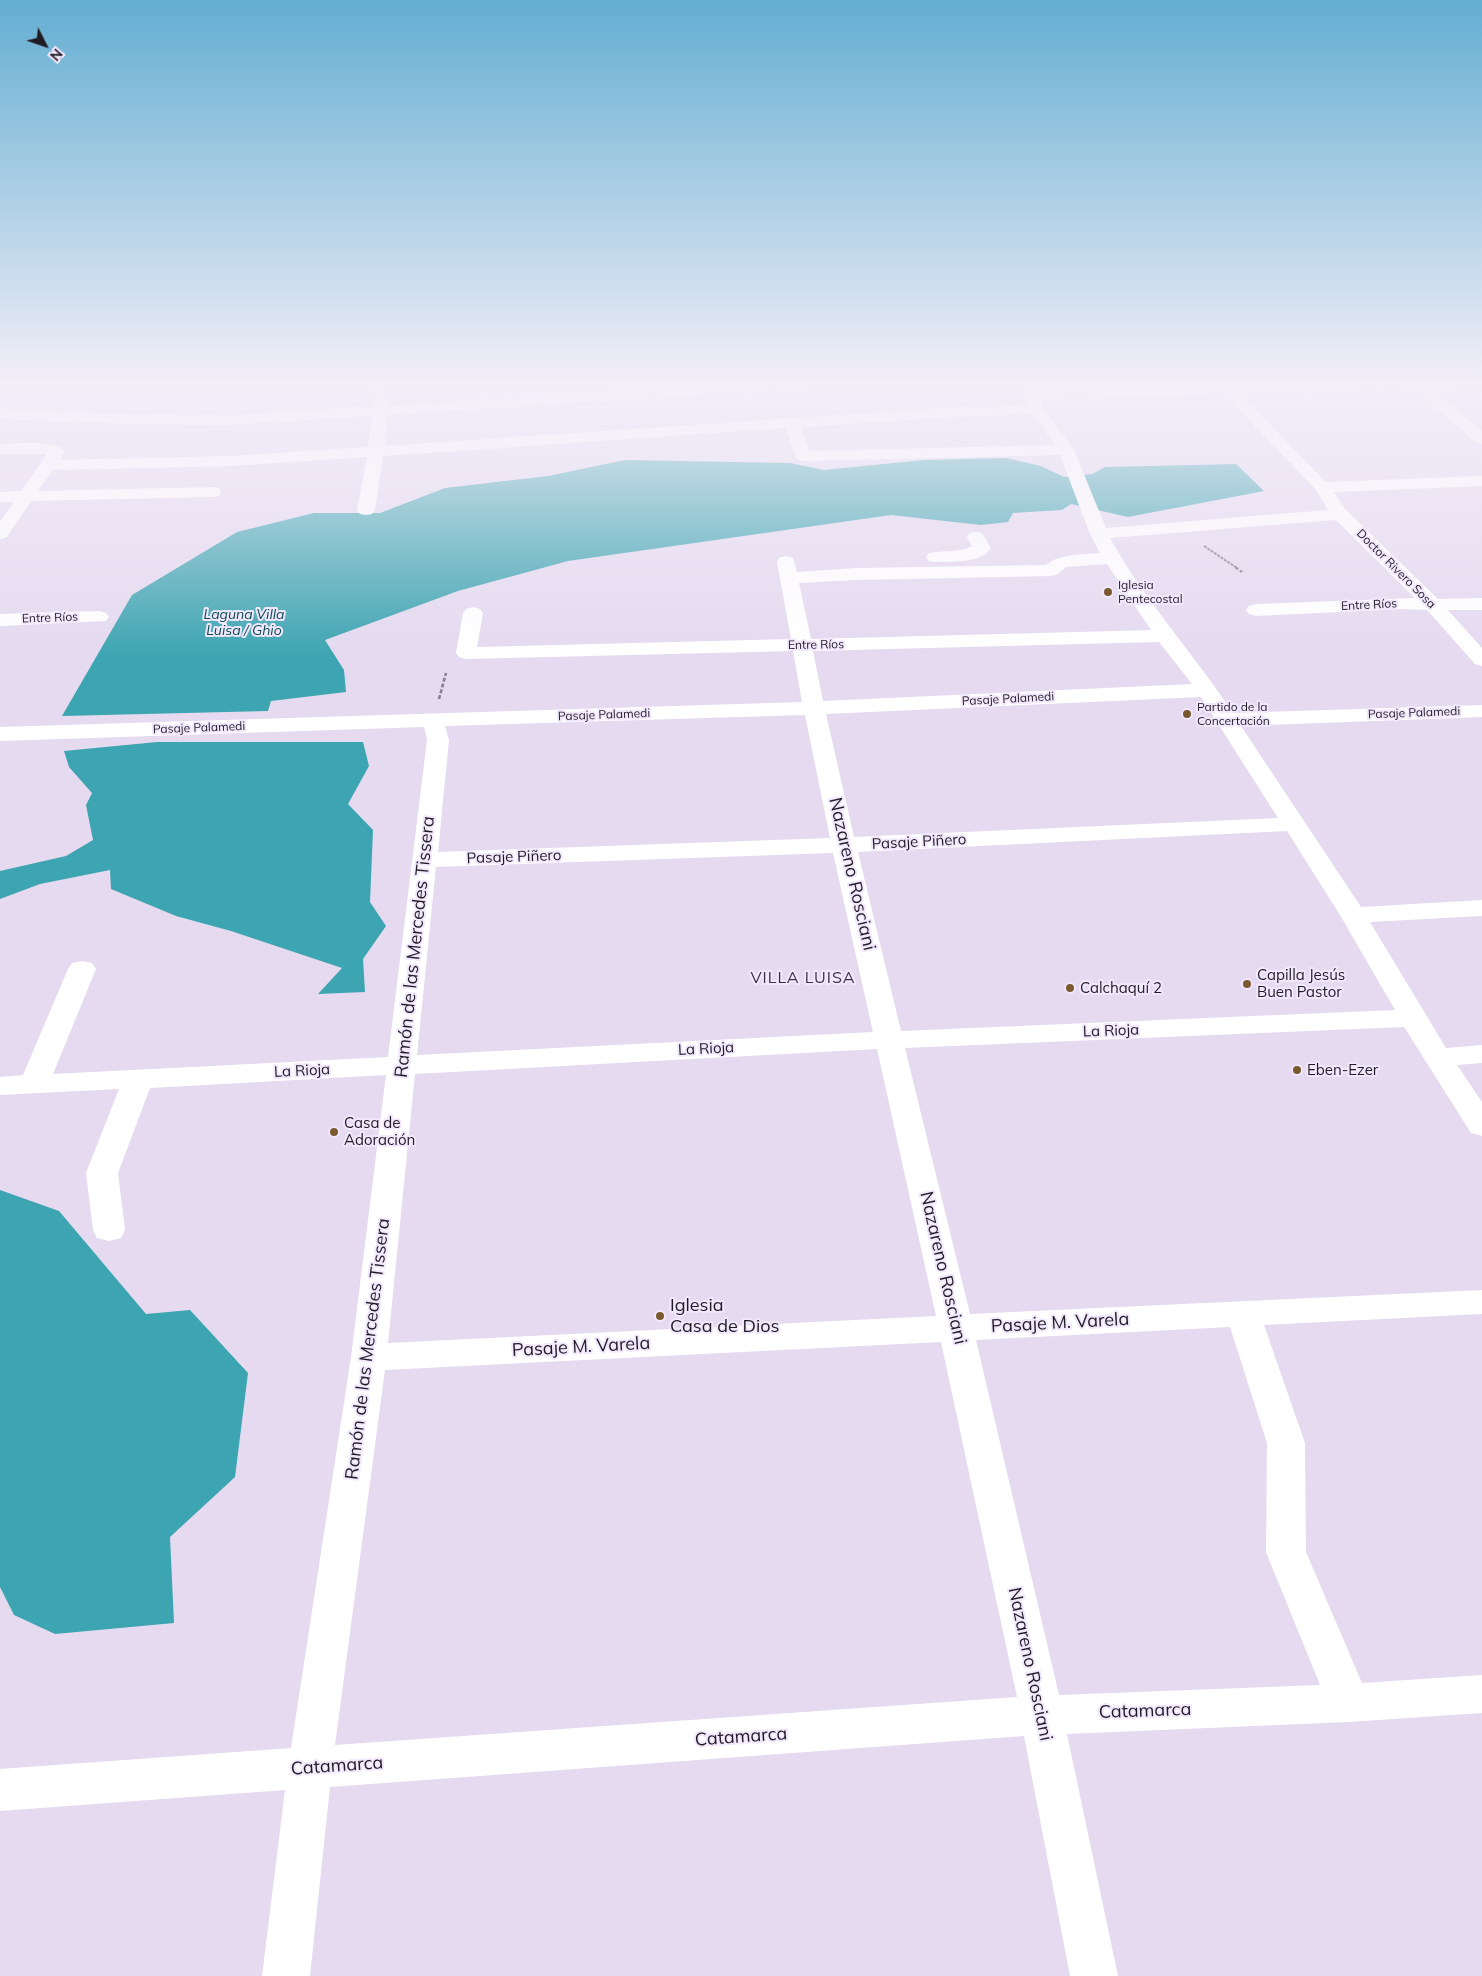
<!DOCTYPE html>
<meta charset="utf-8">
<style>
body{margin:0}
#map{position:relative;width:1482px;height:1976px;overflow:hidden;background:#e5daf0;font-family:Mulish,sans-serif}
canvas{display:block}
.north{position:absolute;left:20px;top:20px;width:50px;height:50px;-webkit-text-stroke:4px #f2e8fe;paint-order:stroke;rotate:131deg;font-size:14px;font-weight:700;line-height:20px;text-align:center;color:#201c24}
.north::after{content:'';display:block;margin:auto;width:18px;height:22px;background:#201c24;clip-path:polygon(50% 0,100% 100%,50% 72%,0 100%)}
</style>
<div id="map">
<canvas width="1482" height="1976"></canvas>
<div class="north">N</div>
</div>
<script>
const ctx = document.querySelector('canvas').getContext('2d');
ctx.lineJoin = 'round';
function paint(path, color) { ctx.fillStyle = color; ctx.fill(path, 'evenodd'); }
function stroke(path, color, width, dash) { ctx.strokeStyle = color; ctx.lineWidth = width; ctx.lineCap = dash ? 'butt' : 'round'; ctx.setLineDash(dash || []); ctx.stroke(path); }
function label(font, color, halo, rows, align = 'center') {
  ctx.font = font + ' Mulish,sans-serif'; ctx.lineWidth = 4; ctx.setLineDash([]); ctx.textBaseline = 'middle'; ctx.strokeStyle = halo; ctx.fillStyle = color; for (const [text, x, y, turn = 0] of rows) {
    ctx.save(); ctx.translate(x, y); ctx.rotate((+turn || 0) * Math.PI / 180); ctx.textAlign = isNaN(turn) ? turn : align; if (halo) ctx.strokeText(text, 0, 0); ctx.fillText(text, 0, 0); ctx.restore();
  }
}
paint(new Path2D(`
 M1006,458l35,8 23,11 28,-3 13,-7 131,-3 28,27 -136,26 -57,-13 -9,6 -49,3 -5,9 -27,3 -90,-10 -323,46 -110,30 -133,49 19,30 2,22 -75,9 -3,10 -206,5 70,-121 105,-63 77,-19h66l65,-25 103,-12 77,-16 165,3 34,7 100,-10z
 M157,742h206l6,24 -21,38 25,26 -3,72 16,24 -23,33 2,33 -47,2 24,-26 -111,-37 -55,-15 -65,-27 -1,-19 -70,14 -40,15v-28l66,-15 27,-16 -7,-35 6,-12 -23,-26 -5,-16z
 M0,1190l59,21 87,103 44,-4 58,63 -13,104 -65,60 4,86 -119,11 -41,-19 -14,-28z`), '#3da4b1');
stroke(new Path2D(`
 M1204,546l33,22`), '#867e8d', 2, [3, 1]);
stroke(new Path2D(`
 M1235,567l7,5
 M439,699l7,-26`), '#867e8d', 2.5, [4, 2]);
paint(new Path2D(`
 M376,381h14l-2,25 391,-25h84l-7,4 -469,30 -2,31 571,-39 72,-2 -11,-24h14l5,9 342,-9h104v6l-51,2 51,42v13l-6,-2 -62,-53 -174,5 86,88 156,-6v10l-148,6 12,18 92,89 44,-1v12h-34l34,38v18l-7,-2 -48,-54 -25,-1 -146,7 -7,-2 -3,-4 3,-4 7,-2 159,-6 -79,-78 -226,18c35,63 84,116 123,175l249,-8v12l-241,9 120,181 121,-7v16l-112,6 76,126 36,-3v18l-25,2 25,37v34l-11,-3 -67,-106 -499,21 65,266 512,-24v24l-218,11 41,118 1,109 56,131 120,-8v38l-133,9 -282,12 51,242h-48l-46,-240 -694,51 -20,189h-48l23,-186 -285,21v-42l291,-21 60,-391 35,-282 -236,13 -32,85 7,57 -4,8 -12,3 -12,-3 -4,-8 -7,-57 33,-84 -119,6v-18l23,-2 45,-106 4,-6 10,-2 10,2 4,6 -43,105 335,-17 39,-317 -3,-13 -424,14v-14l802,-25 -9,-51 -327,8 -7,-2 -3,-4 7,-40 3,-4 7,-2 7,2 3,4 -6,34 314,-8 -14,-77 2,-4 7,-2 7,2 4,14 59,-4 190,-3c15,-12 36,-10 54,-12l-10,-19 -30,-79 -257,6 -6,-2 -2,-3 -9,-28 -403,28 -8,54 -3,4 -6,1 -6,-1 -3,-4 10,-53 -136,9 -178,4 -15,21 175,-4 6,1 2,4 -2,4 -6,1 -182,4 -25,37 -6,1v-18l14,-19h-14v-10l21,-1 26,-37h-47v-10c15,0 56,-5 65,8l-5,8 171,-4 137,-9 4,-31 -143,9 -101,-1 -128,-5v-10l128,5 101,1 144,-9zM1224,394l92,96 12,20 -222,18 -32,-78 -30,-41 -4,-10zM1033,414l22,31 -246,6 -8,-24 155,-10zM1107,564l44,66 -340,9 -12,-56 57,-3 195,-4 7,-2 8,-7zM1159,642l33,42 -369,17 -10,-50zM1201,697l77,121 -424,19 -28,-123zM805,715l25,123 -392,14 11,-112 -4,-14zM1287,831l53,84 55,95 -494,21 -43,-179zM833,853l40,179 -456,23 19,-188zM877,1049l59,267 -548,27 27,-269zM1230,1327l37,116 -1,109 54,133 -261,10 -83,-355zM941,1342l76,355 -682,48 50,-375z
 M976,532l6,1 9,15c-11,16 -38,13 -56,14l-6,-1 -3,-4 3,-4c14,-3 30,0 43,-7l-5,-9 3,-4z
 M99,611l7,2 3,4 -3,4 -106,5v-12z`), '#fff');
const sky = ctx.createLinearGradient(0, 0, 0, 658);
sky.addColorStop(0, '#63aed2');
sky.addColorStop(0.58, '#f3eef8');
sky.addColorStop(1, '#f3eef800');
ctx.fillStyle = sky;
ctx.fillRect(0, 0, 1482, 658);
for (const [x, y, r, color] of [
 [1108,592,5,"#795a2f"],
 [1187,714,5,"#795a2f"],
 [1247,984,5,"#795a2f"],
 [1070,988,5,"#795a2f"],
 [1297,1070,5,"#795a2f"],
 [334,1132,5,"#795a2f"],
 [660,1316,5,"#795a2f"]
]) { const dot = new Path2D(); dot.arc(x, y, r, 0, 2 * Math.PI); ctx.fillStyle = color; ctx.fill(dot); stroke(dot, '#f2e8fe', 2); }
label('12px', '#201c24', '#f2e8fe', [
 ["Doctor Rivero Sosa",1396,569,45],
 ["Entre Ríos",1369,605,-3],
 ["Entre Ríos",50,618,-2],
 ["Entre Ríos",816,645,-1],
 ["Pasaje Palamedi",1008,699,-3],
 ["Pasaje Palamedi",1414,713,-2],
 ["Pasaje Palamedi",604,715,-2],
 ["Pasaje Palamedi",199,728,-2]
]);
label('12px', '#201c24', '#f2e8fe', [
 ["Iglesia",1118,585],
 ["Pentecostal",1118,599],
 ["Partido de la",1197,707],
 ["Concertación",1197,721]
], 'left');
label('italic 14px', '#0a4950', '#f2e8fe', [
 ["Laguna Villa",244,615],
 ["Luisa / Ghio",244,631]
]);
label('15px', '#201c24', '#f2e8fe', [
 ["Pasaje Piñero",919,842,-3],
 ["Pasaje Piñero",514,857,-2],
 ["La Rioja",1111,1031,-2],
 ["La Rioja",706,1049,-3],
 ["La Rioja",302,1071,-3]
]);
label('15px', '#201c24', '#f2e8fe', [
 ["Capilla Jesús",1257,975],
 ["Buen Pastor",1257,992],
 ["Calchaquí 2",1080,988],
 ["Eben-Ezer",1307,1070],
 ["Casa de",344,1123],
 ["Adoración",344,1140]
], 'left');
ctx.letterSpacing = '1px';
label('16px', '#3a3243', '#f2e8fe', [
 ["VILLA LUISA",803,978]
]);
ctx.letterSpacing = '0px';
label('18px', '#201c24', '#f2e8fe', [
 ["Nazareno Rosciani",852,874,77],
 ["Ramón de las Mercedes Tissera",415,947,-84],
 ["Nazareno Rosciani",943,1268,77],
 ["Pasaje M. Varela",1060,1323,-3],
 ["Pasaje M. Varela",581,1347,-3],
 ["Ramón de las Mercedes Tissera",368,1349,-83],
 ["Nazareno Rosciani",1030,1664,78],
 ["Catamarca",1145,1711,-2],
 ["Catamarca",741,1737,-4],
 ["Catamarca",337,1766,-4]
]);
label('18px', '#201c24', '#f2e8fe', [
 ["Iglesia",670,1306],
 ["Casa de Dios",670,1327]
], 'left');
</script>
